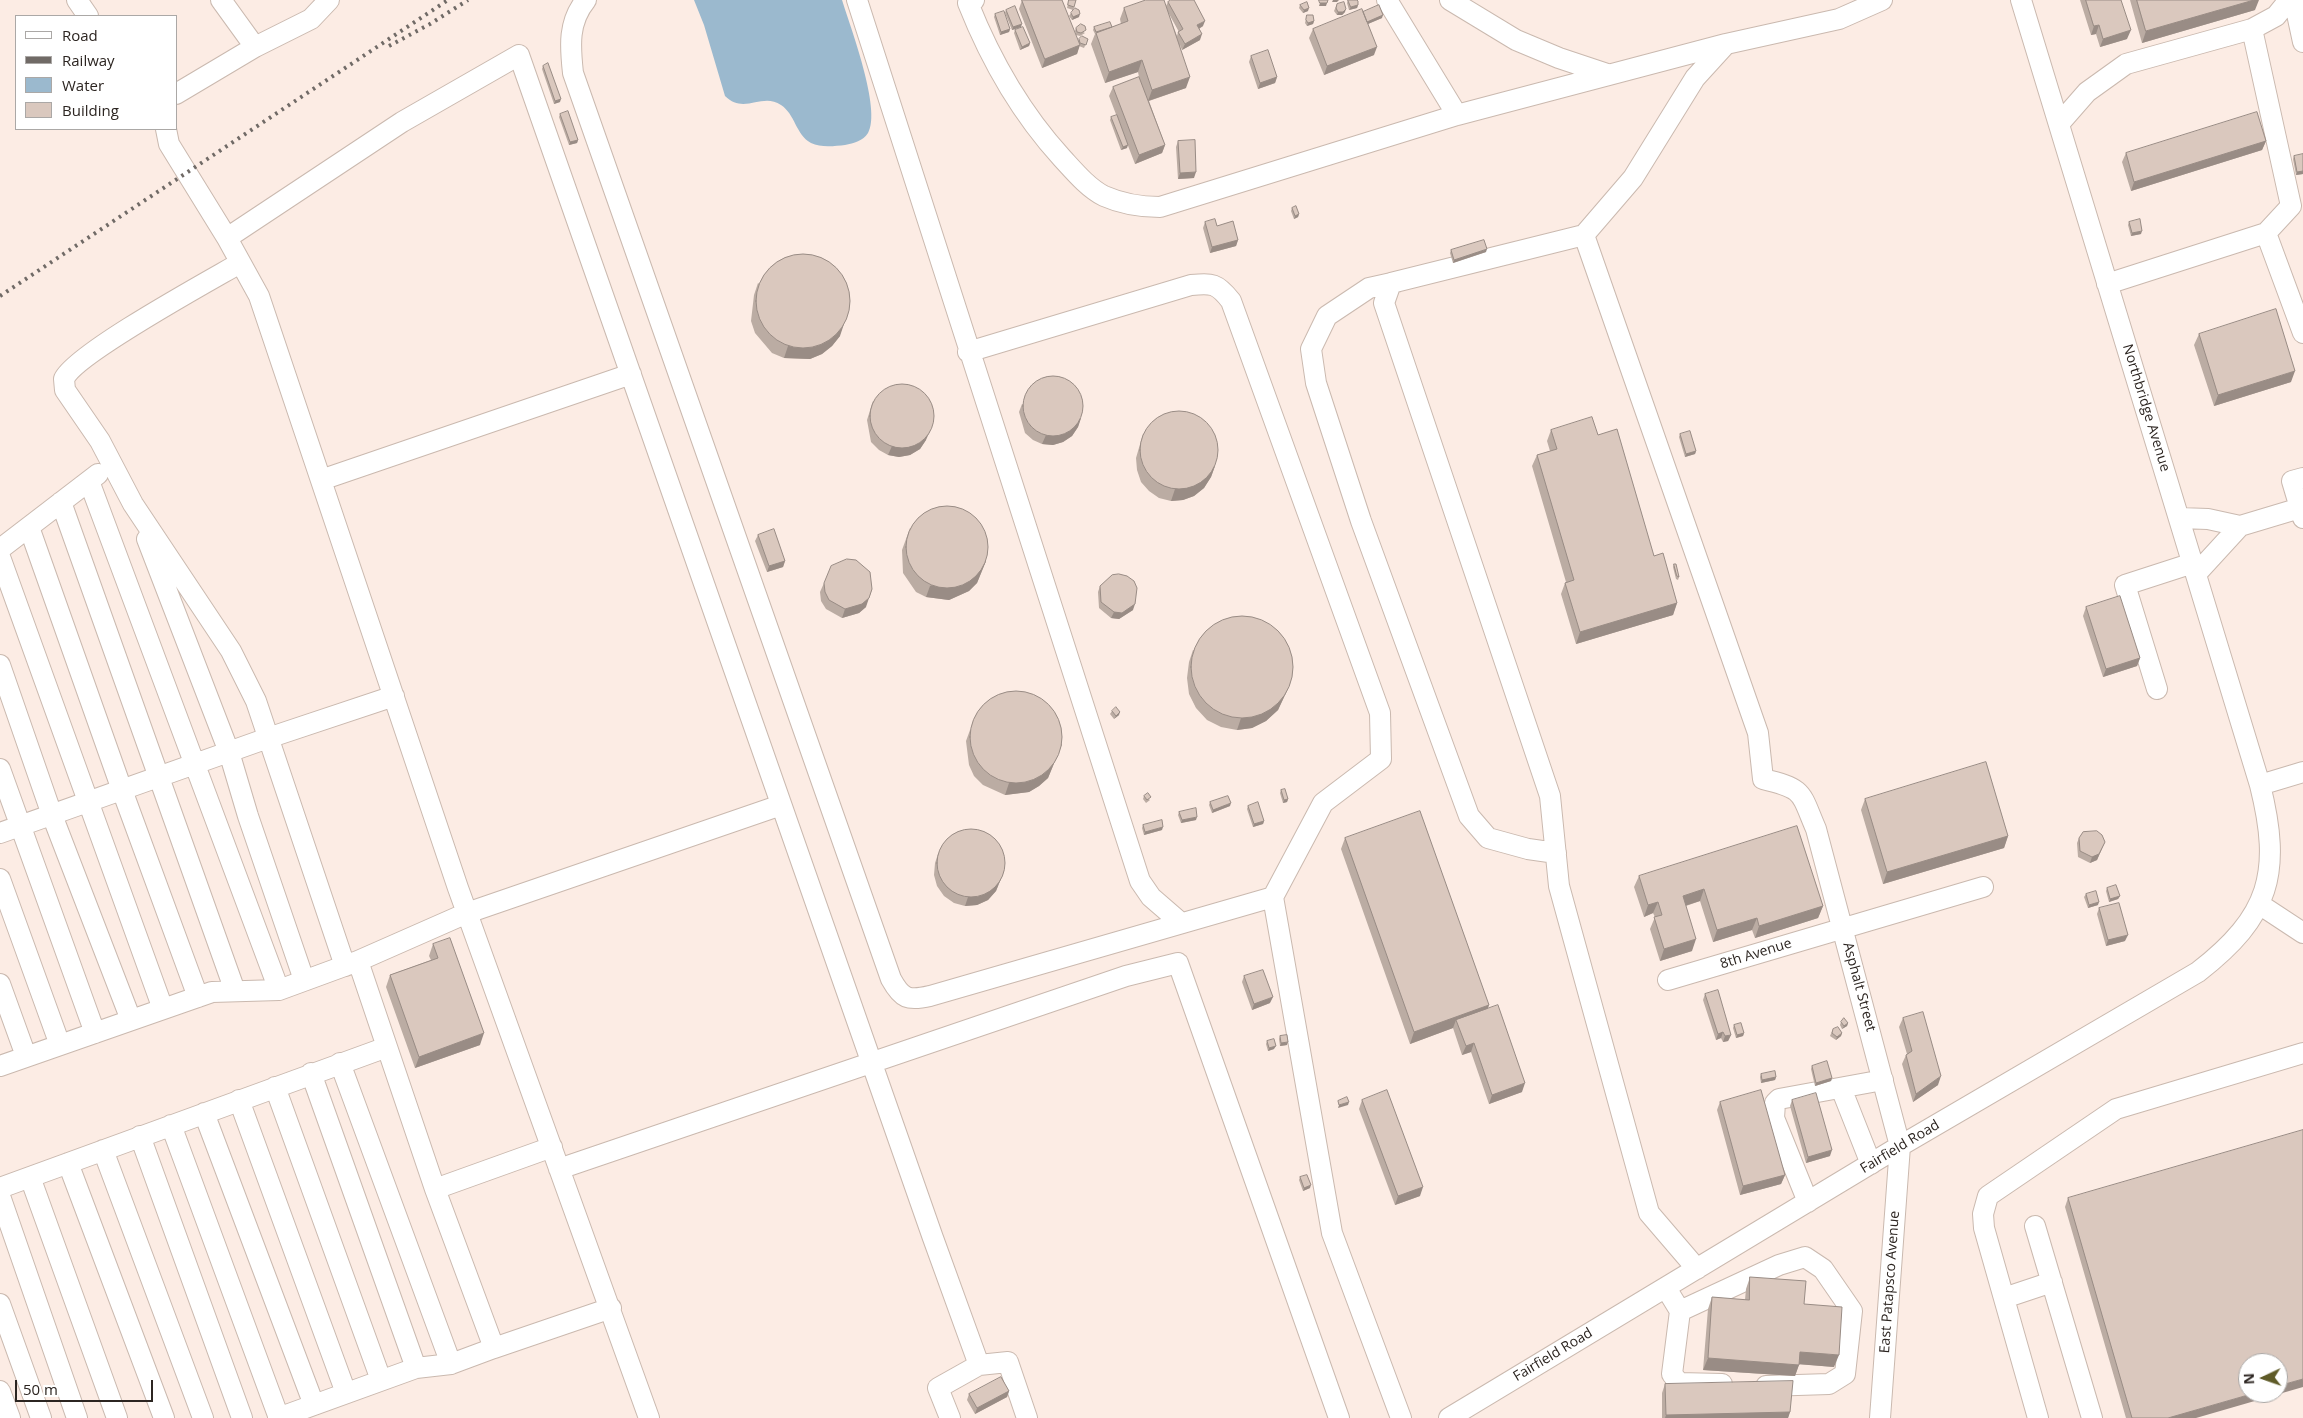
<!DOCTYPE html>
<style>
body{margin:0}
#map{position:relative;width:2303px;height:1418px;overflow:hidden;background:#fefbf8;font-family:"Open Sans",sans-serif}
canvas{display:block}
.legend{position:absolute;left:15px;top:15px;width:162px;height:115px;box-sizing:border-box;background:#fff;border:1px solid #aba8a6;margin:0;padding:6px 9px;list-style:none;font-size:15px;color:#2c2521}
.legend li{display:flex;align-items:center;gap:10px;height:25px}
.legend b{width:25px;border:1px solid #aba8a6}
.north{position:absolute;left:2238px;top:1353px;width:50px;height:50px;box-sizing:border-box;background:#fff;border:1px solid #aba8a6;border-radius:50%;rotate:267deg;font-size:14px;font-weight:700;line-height:20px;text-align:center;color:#2c2521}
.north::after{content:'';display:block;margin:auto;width:18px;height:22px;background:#5f5b28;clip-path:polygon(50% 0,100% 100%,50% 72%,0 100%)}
.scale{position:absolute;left:15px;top:1380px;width:138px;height:22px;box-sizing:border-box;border:2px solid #2c2521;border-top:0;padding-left:6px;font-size:15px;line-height:18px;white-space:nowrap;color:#2c2521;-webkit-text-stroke:4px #fff;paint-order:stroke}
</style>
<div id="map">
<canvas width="2303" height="1418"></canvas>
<ul class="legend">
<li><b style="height:6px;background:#fff"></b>Road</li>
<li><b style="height:6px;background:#706a66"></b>Railway</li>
<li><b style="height:14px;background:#9bb9ce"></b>Water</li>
<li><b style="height:14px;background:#dac8be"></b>Building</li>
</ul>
<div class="north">N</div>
<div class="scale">50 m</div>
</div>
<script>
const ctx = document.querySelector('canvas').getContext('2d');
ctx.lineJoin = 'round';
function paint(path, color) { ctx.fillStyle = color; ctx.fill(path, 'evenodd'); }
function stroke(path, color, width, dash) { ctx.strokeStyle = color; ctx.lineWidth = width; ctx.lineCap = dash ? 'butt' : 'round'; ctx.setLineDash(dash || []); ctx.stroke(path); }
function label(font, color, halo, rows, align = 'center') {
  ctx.font = font + ' "Open Sans",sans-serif'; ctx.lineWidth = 4; ctx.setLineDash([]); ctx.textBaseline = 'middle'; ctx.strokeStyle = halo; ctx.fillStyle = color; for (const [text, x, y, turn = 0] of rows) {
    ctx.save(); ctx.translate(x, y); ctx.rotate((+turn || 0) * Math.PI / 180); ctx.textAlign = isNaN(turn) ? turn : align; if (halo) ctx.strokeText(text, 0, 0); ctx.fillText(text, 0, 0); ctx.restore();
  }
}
paint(new Path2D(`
 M0,0h2303v1418h-2303zM16,16h160v113h-160zM2248,1363h30v30h-30z`), '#fcece4');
paint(new Path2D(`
 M694,0h148c8,26 40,110 26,133 -5,8 -14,10 -23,12 -10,1 -24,3 -34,-2 -15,-8 -16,-29 -30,-38 -19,-13 -37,10 -56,-9l-21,-71z`), '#9bb9ce');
const minor = new Path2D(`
 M77,0l11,16
 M221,0l34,47
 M586,0c-18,22 -16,46 -13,73l318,906c11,20 17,22 39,17l343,-99 59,336 69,185
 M857,0l283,881 11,16 30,26
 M974,0l-6,3c23,58 52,109 94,155 12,13 26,30 42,38 18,8 36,11 56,11l297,-92 269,-71 113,-25 43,-19
 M1387,0l70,115
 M1450,0l66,40 43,18 48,16
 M2294,0l9,42
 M2252,29l39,177 -25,27
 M176,94l79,-47 56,-28 18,-19
 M2059,124l28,-32 39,-28 126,-35 24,-13 13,-16
 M166,129l3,15 58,94
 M1584,235l49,-57 62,-100 31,-34
 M240,263c-31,18 -165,91 -176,116l1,11 35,51 33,63 98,147 25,50 89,265
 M1396,282l-27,6 -42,28 -16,33 5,34 45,138 108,295 19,22 40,11 28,4
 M2107,284l159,-51 37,100
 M968,352l223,-67c21,-2 26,-2 40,16l149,412 1,46 -58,44 -50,94
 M2303,478l-11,3 11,37
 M321,480l310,-106
 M89,481l190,509
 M61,502l174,489
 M2179,518l29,1 32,7
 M29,527l93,263 76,207
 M147,539l82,213 19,64 56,164
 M0,549l98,-75
 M0,557l163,452
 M2196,574l44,-48 60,-18
 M0,665l52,150 79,205
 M2157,689l-32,-104 68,-22
 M0,769l95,264
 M2260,785l43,-13
 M0,833l268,-95 126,-42
 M0,879l60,166
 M2259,904l44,29
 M358,961l29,86
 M1668,980l315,-93
 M0,984l26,72
 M340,1063l111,301
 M0,1066l212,-74 67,-2 79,-29 109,-48 314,-108
 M311,1073l105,295
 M275,1087l106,293
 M1841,1088l30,76
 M239,1100l107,293
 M204,1113l110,292
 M171,1125l108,293
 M140,1136l102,282
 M103,1150l100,268
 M68,1163l96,255
 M559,1169l567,-193 52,-13 161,455
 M30,1177l87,241
 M0,1188l387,-141 48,142 59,159 -43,16 -35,4 -138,50
 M435,1189l117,-42
 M0,1196l77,222
 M1808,1202l-34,-84 1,-15 4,-4 104,-19
 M2035,1226l57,192
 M1697,1269l-48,-56 -90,-327 -9,-90 -166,-493 7,-20 193,-48 174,498 5,46c42,10 37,13 53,50l84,317 -20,272
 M1666,1288l14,23 -8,63 7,9 43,1
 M2004,1298l48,-16
 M0,1304l41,114
 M1680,1311l99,-46 26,-8 18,12 29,42 -7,63 -16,10 -63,2
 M494,1348l117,-40
 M979,1365l29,-3 19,56
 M0,1391l10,27
 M649,1418l-191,-530 -199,-592 -32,-58 175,-116 117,-67 414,1183 46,127 -41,23 12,30
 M1449,1418l451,-272 298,-174c72,-56 84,-99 62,-187l-239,-785
 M2038,1418l-54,-190 -1,-14 5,-18 128,-87 187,-56`);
stroke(minor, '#cab9af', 22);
stroke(minor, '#fff', 20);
stroke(new Path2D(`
 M389,46l41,-22 38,-24
 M0,296l448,-296`), '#706a66', 4, [2.5, 5]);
paint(new Path2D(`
 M1022,0l56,41 1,-2h9l-4,9 -5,-2 -2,8 -35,14 -23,-59z
 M1069,0l5,7 -1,3 -6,-2z
 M1348,0l10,5 -1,3 -8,2 -2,-7z
 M2080,0h41l6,39 -27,8 -4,-13 -5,1z
 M2130,0h124l1,10 -113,33z
 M1168,2l35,24 -4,3 1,11 -18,10 -2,-5 6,43 -37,13 16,44 -3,8 -27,11 -26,-68 4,-9 26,-10 -1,-5 -33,11 -14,-39 4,-10 -2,-4 1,-3h18l9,-3 -1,-5 4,-11 42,-2zM1168,12l11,20h-1l-1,4z
 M1337,4l8,8 -3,3h-5l-3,-4z
 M1300,5l8,6 -5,2 -4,-5z
 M1006,10l15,17 -9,3 -7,-17z
 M1363,12l19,6 -14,6 6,31 -50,20 -15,-37 4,-9z
 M1071,13l8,4 -7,3 -3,-4z
 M995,14l15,15 -1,3 -9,3 -6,-18z
 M1307,15l7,6 -1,3 -6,2 -2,-3z
 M1076,28l9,5 -5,3 -4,-1 -1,-4z
 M1015,30l15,13 -1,3 -9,4 -6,-17z
 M1251,56l26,21 -2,6 -17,6 -9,-27z
 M543,66l17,36 -6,2 -12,-35z
 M560,114l18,26 -1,3 -8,2 -10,-28z
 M1111,117l16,31 -6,2 -11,-30z
 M1178,141l16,37 -16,1 -2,-32z
 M2266,141l-4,9 -131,41 -9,-29 4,-9z
 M2294,156h9v18l-7,1 -3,-16z
 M1292,208l7,6 -1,3 -4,2 -3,-8z
 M1205,222l12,4 21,14 -2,6 -26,7 -7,-25z
 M2129,222l12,12 -10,2 -3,-11z
 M1451,250l35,2 -33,11 -3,-10z
 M758,283l82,53 -8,10 -10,8 -12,5 -26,-1 -12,-5 -17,-20 -4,-12 3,-26z
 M2199,334l92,48 -77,24 -20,-61z
 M873,401l53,39 -6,9 -10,6 -11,2 -11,-2 -9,-5 -8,-8 -4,-22z
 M1022,404l59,14 -3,9 -6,9 -9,6 -10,3 -11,-1 -9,-4 -8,-7 -6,-21z
 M1551,430l47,5 56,121 23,47 -4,12 -97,29 -15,-50 4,-11 1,-1 -34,-116 5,-11 13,-4 -3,-10z
 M1143,434l72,32 -4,11 -7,11 -10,8 -11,4 -12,1 -12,-3 -10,-7 -8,-9 -4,-12 -1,-12z
 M1680,434l16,17 -1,3 -10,3 -6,-20z
 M910,528l76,33 -9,22 -8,8 -20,9 -23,-3 -10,-5 -13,-19 -1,-23z
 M758,535l27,26 -2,6 -16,5 -12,-31z
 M1674,564l5,13 -1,3 -2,-1 -3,-12z
 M824,583l42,24 -7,6 -17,5 -16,-9 -5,-8 -1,-9z
 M1100,586l33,24 -14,9 -8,-1 -12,-10 -1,-16z
 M2086,607l54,51 -3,8 -34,11 -20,-61z
 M1193,650l97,34 -5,11 -7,15 -12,11 -14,7 -15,2 -16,-3 -14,-7 -11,-12 -7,-14 -2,-16 2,-16z
 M1112,711l7,4 -5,4 -4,-5z
 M970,730l92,14 -14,34 -9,8 -10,6 -24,3 -22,-10 -9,-9 -5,-11 -3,-24z
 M1281,790l7,9 -1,3 -4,1 -3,-10z
 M1144,796l6,4 -4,3 -3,-4z
 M1865,799l143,37 -4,12 -121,36 -22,-74z
 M1210,802l20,4 -18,7 -3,-8z
 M1248,806l16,15 -1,3 -10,3 -6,-18z
 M1179,812l17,8 -15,3 -3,-8z
 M1143,825l19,5 -18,5 -2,-7z
 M1345,838l144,167 -1,3 34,84 -33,12 -18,-52 -9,3 -9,-27 -43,16 -69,-195z
 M2079,838l23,10 -5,12 -7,3 -12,-6 -1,-14z
 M938,854l66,17 -8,20 -8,9 -11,5 -12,1 -11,-3 -10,-7 -7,-10 -3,-11 1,-12z
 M1639,876l184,30 -5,12 -63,20 -3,-8 -39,12 -13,-41 -14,5 6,45 -32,10 -10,-32 5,-12 -2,-4 -9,4 -10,-30z
 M2107,888l13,8 -2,3 -9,3 -3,-11z
 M2086,894l12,11 -10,3 -4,-11z
 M2099,908l26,33 -19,5 -9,-32z
 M433,944l47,101 -65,23 -29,-81 4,-12 41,-15 -2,-4z
 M1244,976l26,27 -18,7 -10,-28z
 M1705,994l26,41 -3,6 -5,1 -2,-4 -5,2 -13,-40z
 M1903,1018l35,67 -25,17 -11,-38 4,-9 1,-1 -8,-27z
 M1841,1022l7,1 -1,3 -5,3 -2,-4z
 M1734,1025l10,8 -1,3 -7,2 -3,-10z
 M1833,1029l9,4 -1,3 -5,4 -6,-4z
 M1280,1036l7,9 -7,1 -1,-7z
 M1267,1041l7,8 -6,2 -2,-7z
 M1812,1066l20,12 -1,3 -16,5 -4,-17z
 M1761,1074l15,3 -1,3 -14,3 -1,-6z
 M1362,1100l58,96 -25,9 -36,-96z
 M1792,1100l38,56 -24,7 -16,-57z
 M1720,1102l65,73 -4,9 -41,11 -23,-85z
 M1300,1177l10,11 -7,3 -4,-11z
 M2068,1198l128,220h-70l-61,-211z
 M1750,1277l54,27 30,63 -35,-3 -4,12 -92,-6 5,-61 4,-12 33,3 1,-11z
 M1665,1384l125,28 -2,6h-126v-25z
 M1009,1391l-2,6 -32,17 -8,-14 2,-6z`), '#bbaca3');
paint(new Path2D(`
 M1333,0h6l-2,2h-5z
 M2254,0h5l-4,10 -113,33 4,-12z
 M1320,3h7l-1,3h-7z
 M1358,5l-1,3 -8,2 2,-3z
 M1309,8l-1,3 -5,2 1,-3z
 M1346,9l-1,3 -3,3h-5l1,-3z
 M1080,14l-1,3 -7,3 1,-3z
 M1383,15l-1,3 -19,8 1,-3z
 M1205,21l-2,5 -8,5 2,-6z
 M1314,21l-1,3 -6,2 1,-3z
 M1022,24l-1,3 -9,3 1,-3z
 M2099,25l-3,9 -5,1 3,-9z
 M1010,29l-1,3 -9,3 1,-3z
 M2131,30l-4,9 -27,8 3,-8z
 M1202,34l-2,6 -18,10 3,-6z
 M1030,43l-1,3 -9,4 2,-3z
 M1080,45l-3,9 -35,14 3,-9z
 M1377,47l-3,8 -50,20 3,-9z
 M1142,60l-4,12 -33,11 4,-11z
 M1190,77l-4,11 -38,13 4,-11z
 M1277,77l-2,6 -17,6 2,-6z
 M561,99l-1,3 -6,2 1,-3z
 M578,140l-1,3 -8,2 1,-3z
 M2266,141l-4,9 -131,41 3,-9z
 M1128,145l-1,3 -6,2 2,-3z
 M1165,145l-3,8 -27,11 4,-9z
 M2303,171v3l-7,1 1,-3z
 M1196,172l-2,6 -16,1 2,-6z
 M1299,214l-1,3 -4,2 1,-3z
 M2142,231l-1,3 -10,2 1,-3z
 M1238,240l-2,6 -26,7 2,-6z
 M1487,249l-1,3 -33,11 1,-3z
 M844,324l-4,12 -8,10 -10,8 -12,5 -26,-1 4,-12z
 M2295,371l-4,11 -77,24 4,-11z
 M1081,418l-3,9 -6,9 -9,6 -10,3 -11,-1 4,-9z
 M930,431l-4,9 -6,9 -10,6 -11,2 -11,-2 4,-9z
 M1696,451l-1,3 -10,3 1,-3z
 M1215,466l-4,11 -7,11 -10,8 -11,4 -12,1 4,-12z
 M785,561l-2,6 -16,5 2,-6z
 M986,561l-9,22 -8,8 -20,9 -23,-3 4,-11z
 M872,589l-6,18 -7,6 -17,5 3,-9z
 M1677,603l-4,12 -97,29 4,-12z
 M1135,604l-2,6 -14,9 -8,-1 3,-6z
 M2140,658l-3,8 -34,11 3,-8z
 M1290,684l-5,11 -7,15 -12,11 -14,7 -15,2 4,-12z
 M1120,712l-1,3 -5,4 2,-3z
 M1062,744l-14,34 -9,8 -10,6 -24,3 4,-12z
 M1288,799l-1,3 -4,1 1,-3z
 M1231,803l-1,3 -18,7 1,-3z
 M1197,817l-1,3 -15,3 1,-3z
 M1264,821l-1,3 -10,3 1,-3z
 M1163,827l-1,3 -18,5 1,-3z
 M2008,836l-4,12 -121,36 4,-12z
 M2105,842l-8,18 -7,3 2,-6z
 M1004,871l-8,20 -8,9 -11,5 -12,1 3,-9z
 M1704,889l-4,12 -22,7 5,-12z
 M2120,896l-2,3 -9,3 1,-3z
 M1658,902l-5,11 -9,4 4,-12z
 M2099,902l-1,3 -10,3 1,-3z
 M1823,906l-5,12 -63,20 4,-12z
 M1757,918l-5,12 -39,12 4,-12z
 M2128,935l-3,6 -19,5 2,-6z
 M1696,939l-4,12 -32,10 4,-12z
 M1273,997l-3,6 -18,7 2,-6z
 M1489,1005l-5,12 -28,3 -3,8 -43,16 4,-12z
 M1848,1023l-1,3 -5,3 2,-3z
 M1723,1032l-2,6 -5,2 2,-6z
 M484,1033l-4,12 -65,23 4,-11z
 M1744,1033l-1,3 -7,2 1,-3z
 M1842,1033l-1,3 -5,4 1,-3z
 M1731,1035l-3,6 -5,1 2,-6z
 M1288,1042l-1,3 -7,1 1,-3z
 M1474,1043l-3,9 -9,3 4,-9z
 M1276,1046l-2,3 -6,2 1,-3z
 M1941,1076l-3,9 -25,17 3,-8z
 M1776,1077l-1,3 -14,3 1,-3z
 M1832,1078l-1,3 -16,5 1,-3z
 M1525,1083l-3,9 -33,12 3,-9z
 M1349,1102l-1,3 -10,3 1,-3z
 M1832,1150l-2,6 -24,7 2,-6z
 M1785,1175l-4,9 -41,11 3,-9z
 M1311,1185l-1,3 -7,3 1,-3z
 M1423,1187l-3,9 -25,9 3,-9z
 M1800,1352l39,3 -5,12 -38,-3z
 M1708,1358l91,7 -4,11 -92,-6z
 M2303,1379v8l-107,31h-28l87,-25h23v-7z
 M1009,1391l-2,6 -32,17 2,-6z
 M1790,1412l-2,6h-123l1,-3z`), '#998c85');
const building = new Path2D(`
 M1022,0h40l18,45 -35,14z
 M1069,0h7l-2,7 -6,-2z
 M1146,0h18l26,77 -38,13 -10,-30 -33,12 -13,-39 32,-12 -4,-13z
 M1171,0h23l11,21 -8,4 5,9 -17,10 -7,-12 5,-3 -15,-27z
 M1319,0h9l-1,3h-7z
 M1348,0h9l1,1v4l-7,2z
 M2086,0h35l10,30 -28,9 -4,-14 -5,1z
 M2137,0h117l-108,31z
 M1307,2l2,6 -5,2 -4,-5z
 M1344,2l2,7 -3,3h-5l-2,-4 1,-4z
 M1379,5l4,10 -16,7 -4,-10z
 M1015,6l7,18 -9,3 -7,-17z
 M1075,8l4,2 1,4 -7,3 -2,-4z
 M1362,9l15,38 -50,19 -14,-37z
 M1004,11l6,18 -9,3 -6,-18z
 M1307,15h6l1,6 -6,2 -2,-3z
 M1110,22l2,5 -16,5 -2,-5z
 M1081,24l4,2 1,4 -5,3 -4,-1 -1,-4z
 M1023,27l7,16 -8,4 -7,-17z
 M1082,36l6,3 -2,6 -6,-2 -1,-4z
 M1268,50l9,27 -17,6 -9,-27z
 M548,63l13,36 -6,2 -12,-35z
 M1139,77l26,68 -26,10 -26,-68z
 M568,111l10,29 -8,2 -10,-28z
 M2257,112l9,29 -132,41 -8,-29z
 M1117,115l11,30 -5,2 -12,-30z
 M1195,140l1,32 -16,1 -2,-32z
 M2303,154v17l-6,1 -3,-16z
 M1296,206l3,8 -4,2 -3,-8z
 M1215,219l2,7 16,-5 5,19 -26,7 -7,-25z
 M2140,219l2,12 -10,2 -3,-11z
 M1484,240l3,9 -33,11 -3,-10z
 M756 301a47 47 0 1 1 94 0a47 47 0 1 1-94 0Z
 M2276,309l19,62 -77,24 -19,-61z
 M1023 406a30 30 0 1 1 60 0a30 30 0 1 1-60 0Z
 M870 416a32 32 0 1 1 64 0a32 32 0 1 1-64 0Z
 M1140 450a39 39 0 1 1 78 0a39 39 0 1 1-78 0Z
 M1592,417l6,18 19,-6 37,127 9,-3 14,50 -97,29 -15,-49 9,-3 -37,-125 20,-6 -6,-19z
 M1690,431l6,20 -10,3 -6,-20z
 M906 547a41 41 0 1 1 82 0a41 41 0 1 1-82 0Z
 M774,529l11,32 -16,5 -11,-31z
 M847,559l9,1 14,12 2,17 -3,9 -7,6 -17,5 -16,-9 -4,-8 -1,-9 7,-17z
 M1674,564h2l3,13 -2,-1z
 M1119,574l8,2 7,5 3,7 -2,16 -13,9 -8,-1 -13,-10 -1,-16 12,-11z
 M2120,596l20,62 -34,11 -20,-62z
 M1191 667a51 51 0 1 1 102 0a51 51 0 1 1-102 0Z
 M970 737a46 46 0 1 1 92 0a46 46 0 1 1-92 0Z
 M1116,707l4,5 -4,4 -4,-5z
 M1986,762l22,74 -121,36 -22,-73z
 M1285,789l3,10 -4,1 -3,-10z
 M1148,793l3,4 -4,3 -3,-4z
 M1228,796l3,7 -18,7 -3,-8z
 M1258,802l6,19 -10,3 -6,-18z
 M1196,808l1,9 -15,3 -3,-8z
 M1420,811l69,194 -75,27 -69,-194z
 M1162,820l1,7 -18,5 -2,-7z
 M1797,826l26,80 -64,20 -2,-8 -40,12 -13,-41 -21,7 13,43 -32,10 -10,-32 8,-2 -4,-13 -10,3 -9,-29z
 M937 863a34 34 0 1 1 68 0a34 34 0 1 1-68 0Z
 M2097,831l5,4 3,7 -6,12 -7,3 -12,-6 -1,-13 4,-6z
 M2116,885l4,11 -10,3 -3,-11z
 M2096,891l3,11 -10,3 -3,-11z
 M2119,903l9,32 -20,5 -9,-32z
 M450,938l34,95 -65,24 -29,-82 48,-17 -5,-14z
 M1263,970l10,27 -19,7 -10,-28z
 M1718,990l13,45 -6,1 -2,-4 -5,2 -13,-40z
 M1498,1005l27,78 -33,12 -18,-52 -8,3 -10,-26z
 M1923,1012l18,64 -25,18 -10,-39 6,-4 -9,-33z
 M1844,1018l4,5 -4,3 -3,-4z
 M1741,1023l3,10 -7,2 -3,-10z
 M1838,1027l4,6 -5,4 -5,-4 1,-4z
 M1287,1035l1,7 -7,1 -1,-7z
 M1274,1039l2,7 -7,2 -2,-7z
 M1827,1061l5,17 -16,5 -4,-17z
 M1775,1071l1,6 -14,3 -1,-6z
 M1387,1090l36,97 -25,9 -36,-96z
 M1761,1090l24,85 -42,11 -23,-84z
 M1816,1093l16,57 -24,7 -16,-57z
 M1347,1097l2,5 -10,3 -1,-4z
 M2303,1130v249l-25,7v-23h-30v30h7l-87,25h-36l-64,-220z
 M1307,1175l4,10 -7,3 -4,-11z
 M1750,1277l56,4 -2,23 38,3 -3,48 -39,-3 -1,13 -91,-7 4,-61 37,3z
 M1001,1377l8,14 -32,17 -8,-14z
 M1793,1381l-3,31 -124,3 -1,-31z`);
paint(building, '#dac8be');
stroke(building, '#998c85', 1);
label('14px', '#2c2521', '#fff', [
 ["Northbridge Avenue",2146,408,73],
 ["8th Avenue",1756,954,-17],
 ["Asphalt Street",1859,987,75],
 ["Fairfield Road",1900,1147,-31],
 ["East Patapsco Avenue",1890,1282,-86],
 ["Fairfield Road",1553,1355,-31]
]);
</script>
